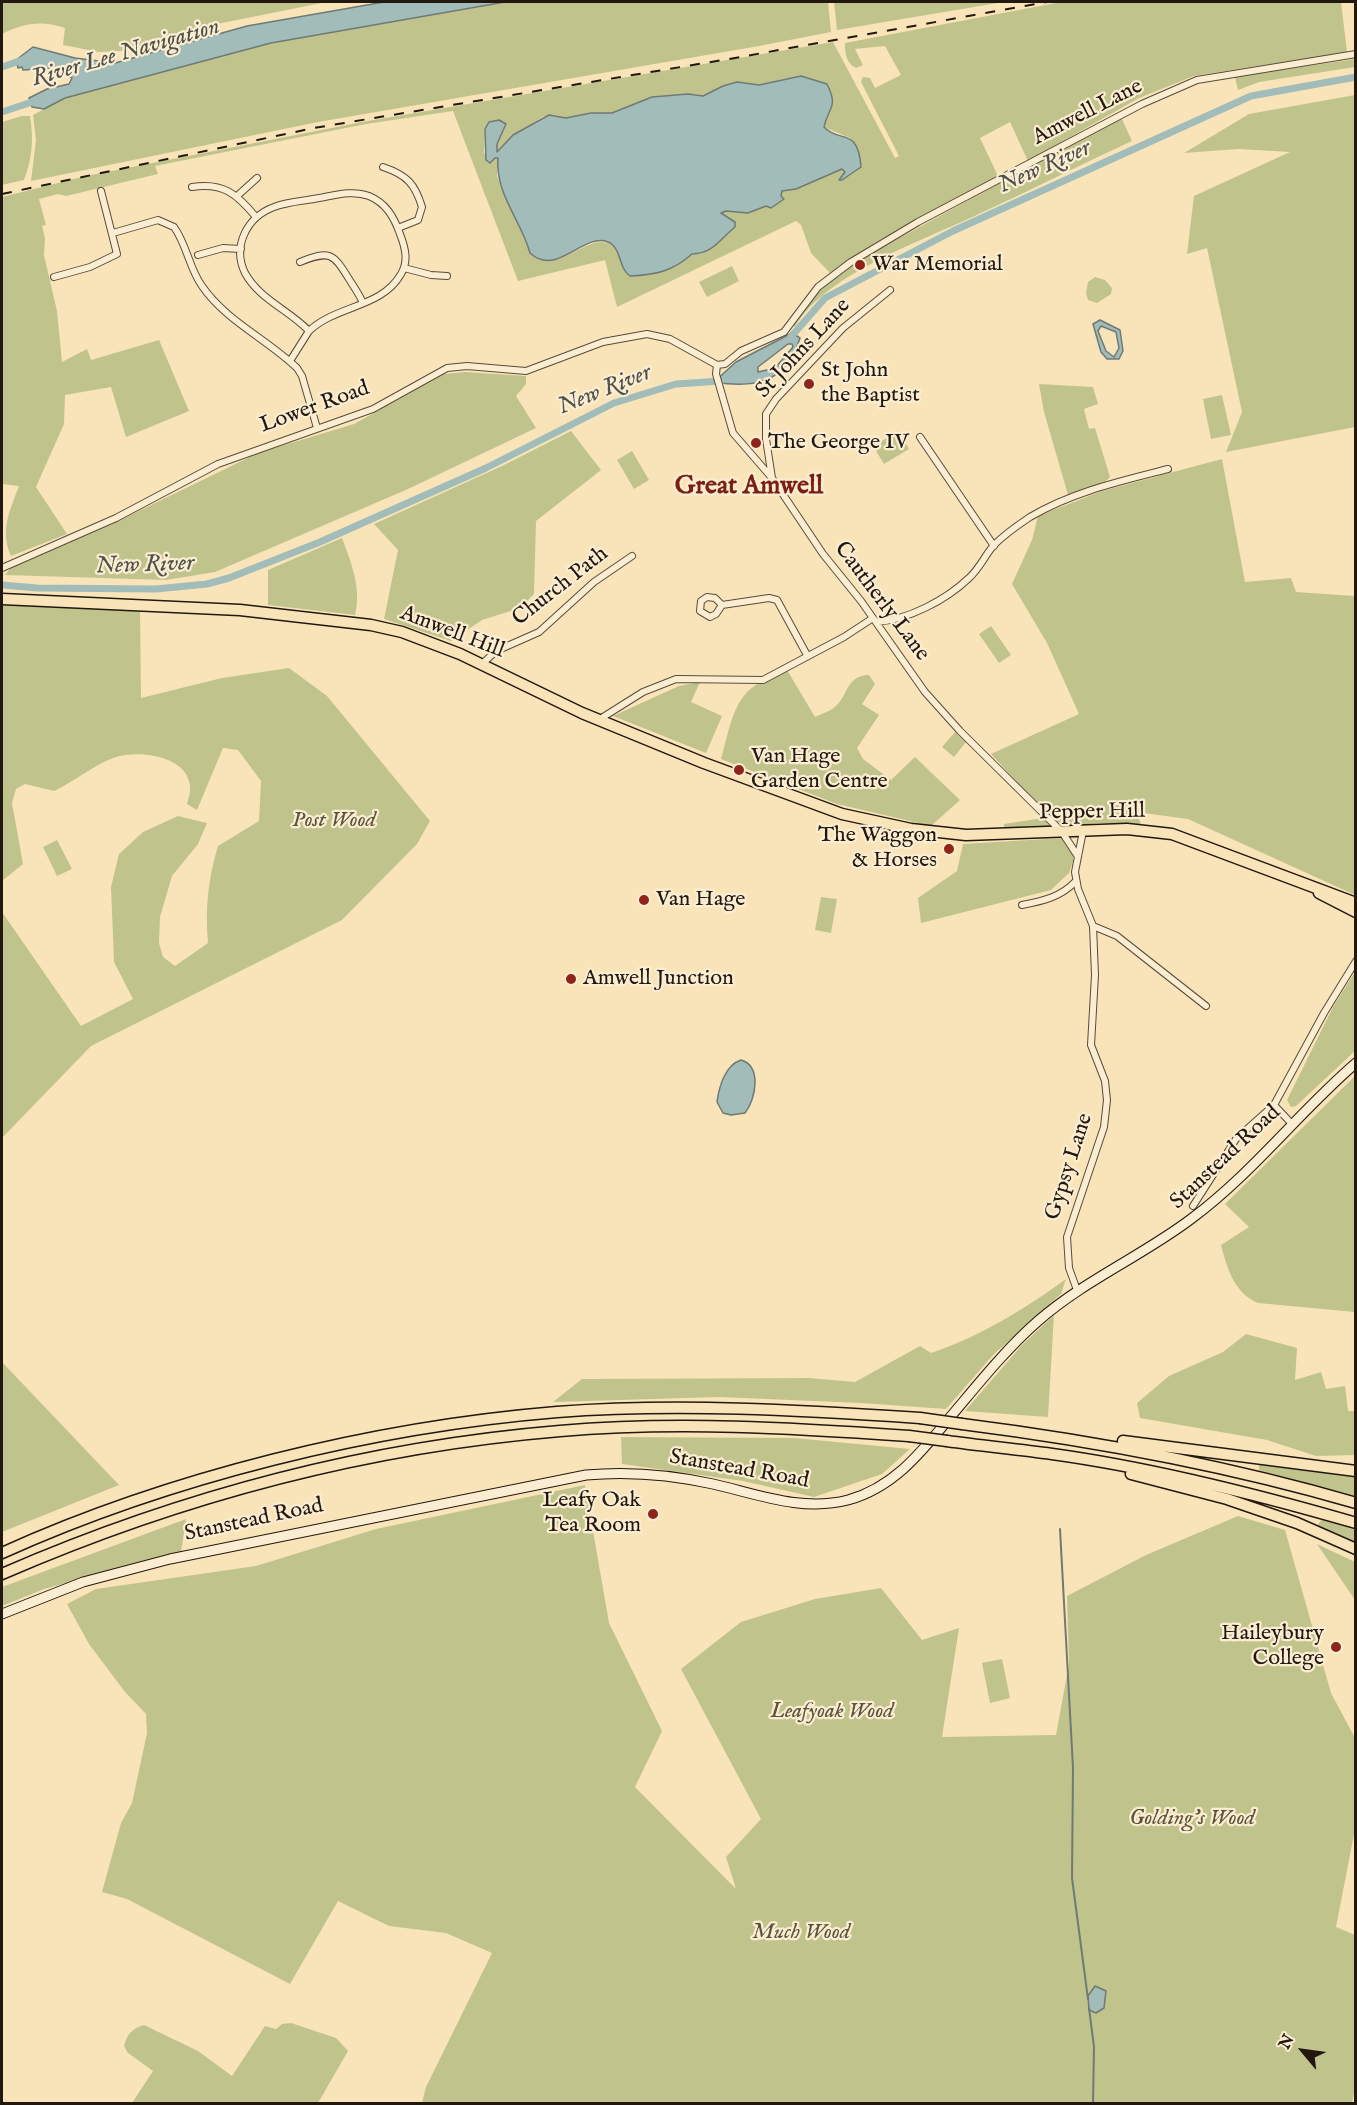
<!DOCTYPE html>
<style>
body{margin:0}
#map{position:relative;width:1357px;height:2105px;overflow:hidden;background:#f9e4b9;font-family:"IM FELL English",serif}
canvas{display:block}
.frame{position:absolute;inset:0;border:3px solid #231810;pointer-events:none}
.north{position:absolute;left:1273px;top:2021px;width:60px;height:60px;-webkit-text-stroke:4px #fbedd2;paint-order:stroke;rotate:299deg;font-size:16px;font-weight:700;line-height:24px;text-align:center;color:#231810}
.north::after{content:'';display:block;margin:auto;width:21px;height:27px;background:#231810;clip-path:polygon(50% 0,100% 100%,50% 72%,0 100%)}
</style>
<div id="map">
<canvas width="1357" height="2105"></canvas>
<div class="frame"></div>
<div class="north">N</div>
</div>
<script>
const ctx = document.querySelector('canvas').getContext('2d');
ctx.lineJoin = 'round';
function paint(path, color) { ctx.fillStyle = color; ctx.fill(path, 'evenodd'); }
function stroke(path, color, width, dash) { ctx.strokeStyle = color; ctx.lineWidth = width; ctx.lineCap = dash ? 'butt' : 'round'; ctx.setLineDash(dash || []); ctx.stroke(path); }
function label(font, color, halo, rows, align = 'center') {
  ctx.font = font + ' "IM FELL English",serif'; ctx.lineWidth = 4.5; ctx.setLineDash([]); ctx.textBaseline = 'middle'; ctx.strokeStyle = halo; ctx.fillStyle = color; for (const [text, x, y, turn = 0] of rows) {
    ctx.save(); ctx.translate(x, y); ctx.rotate((+turn || 0) * Math.PI / 180); ctx.textAlign = isNaN(turn) ? turn : align; if (halo) ctx.strokeText(text, 0, 0); ctx.fillText(text, 0, 0); ctx.restore();
  }
}
paint(new Path2D(`
 M2,2h325l-125,25 -81,24 -22,1 -36,-7 2,-17c-24,-8 -41,-5 -63,6z
 M505,2h323l3,30 -72,14 -441,76 -287,59 5,-41 -3,-25 32,-17 206,-55z
 M834,2h170l-167,28z
 M1061,2h280l6,50 -153,24 -55,22 -111,63 -18,-39 -30,16 18,38 -120,65 -48,32 -19,-20 -10,-28 -5,-4 -179,86 -12,-47 -87,21 -65,-170 -87,13 -211,42 3,8 -92,22 -8,-2 -19,5 7,26 -4,1 3,12 -1,17 13,56 5,51 25,-13 4,11 68,-20 30,71 -63,26 -15,-50 -46,8 -1,29 -28,63 31,47 -56,22c-11,-25 -2,-44 8,-70l-17,-2v-287l84,-21 276,-54 471,-80 62,116 4,-2 -38,-74 2,-5 7,1 5,10 26,-13 -16,-29 -30,3 8,16 -7,3c-10,-5 -11,-14 -11,-25zM788,78l39,6c12,24 1,23 -3,43l26,11 -2,38 -6,4 3,-8 -3,-3 -46,20 -14,2 -1,5 3,2 -13,10 -5,-2 -18,7 -22,-2 -6,2 9,4 6,10c-10,8 -17,19 -30,25 -7,4 -12,0 -18,6l-69,-3c-12,-29 -41,-1 -60,4 -7,2 -20,-4 -28,-6l-33,-77 1,-18 -14,-5 1,-24 20,-1 -8,16v8l7,-8 38,-27 7,-2 17,3 25,-5h21l83,-19 8,2 19,-10 15,-4 22,3z
 M1355,59v8l-96,15 -21,8 -3,-13z
 M1355,95v332l-129,25 16,-40 -35,-164 -20,6 7,-58 96,-44 -52,-3 -54,4 65,-39z
 M22,116h8c4,24 2,42 -6,64l-22,5v-63z
 M1121,117l11,24c-50,23 -99,48 -149,71 -55,27 -158,61 -188,115l-3,-2 28,-37 48,-33z
 M732,266l7,15 -32,16 -8,-15z
 M1095,277l10,3 7,8 -1,6 -14,9 -9,-3 -2,-7 2,-11z
 M465,372l61,4v8l-10,12 20,32 -128,61 -193,83 -49,8 -161,-5 8,-10 99,-41 146,-71 96,-29 90,-50z
 M1039,384l54,3 5,17 -14,5 5,20 6,-1 15,49 -8,8 -34,10 -24,-83z
 M1222,395l9,40 -20,4 -8,-40z
 M571,431l30,39 -65,51 -2,73 -14,14 -38,12 -31,21 -67,-22 14,-69 -24,-26 128,-58z
 M899,431l10,18 -25,15 -11,-18z
 M632,451l17,29 -15,9 -17,-29z
 M1222,459l23,123 46,-4 5,14 59,4v299l-167,-76 -52,-7 5,12 -43,-1 -36,4 -27,-25 -44,-48 88,-40 -32,-71 -35,-59 20,-44 6,-24 64,-25z
 M342,538c9,24 20,51 13,77l-87,-10v-35z
 M2,603l138,7 1,88 81,-20 67,-10 38,28 103,125 -13,23 -75,76 -251,126 -89,92v-226l79,114 52,-27 -19,-37 -3,-75 8,-33 24,-22 35,-16 29,7 -9,21 -26,32 -12,41 -1,26 4,14 12,9 33,-23c-3,-34 0,-64 10,-97l41,-25 2,-40 -23,-31 -15,-2 -26,62 -10,-6c1,-5 4,-12 3,-18 -3,-31 -52,-36 -74,-29 -21,7 -41,24 -62,34l-29,-7 -9,5 -4,14 11,61 -21,17z
 M991,626l20,29 -12,8 -20,-29z
 M787,670l28,47c6,-3 16,-6 21,-11 12,-11 11,-31 33,-31l6,9 -13,20 17,11 -22,33 6,11 28,21 24,-23 45,43 -29,26 -94,-22 -116,-45c7,-23 11,-57 32,-72 9,-7 23,-11 34,-17z
 M700,682l-9,20 31,14 -16,37 -93,-37 66,-30z
 M955,732l11,10 -12,15 -12,-10z
 M1043,818l7,8 -2,2 -44,2v-6z
 M1063,838l10,12v11l-4,12 -18,17 -130,33 -3,-25 39,-27 6,-27z
 M57,840l15,29 -15,7 -14,-29z
 M821,897l16,2 -6,34 -16,-3z
 M1355,972v79l-59,55 -5,1 -4,-7 46,-93z
 M1355,1076v236l-97,-9c-24,-10 -31,-35 -37,-58l28,-18 -24,-23z
 M1066,1279l-5,15 -68,61 -47,54 -85,-6 -142,-6 -166,5 29,-23 227,-1 46,4 65,-36 11,7c50,-17 92,-43 135,-74z
 M1054,1315l-6,102 -83,-6 57,-66z
 M1246,1334l51,14 -2,32 26,-8 5,17 19,-3 3,25h7v44l-39,1 -49,-16 -127,-22 -3,-15 32,-27 54,-24z
 M2,1362l117,123 -117,47z
 M621,1437l173,1 116,11 -28,25 -68,23 -71,-16 -121,-17z
 M1259,1464l96,13v20l-96,-27z
 M585,1485l24,138 53,108 -27,56 101,102 -10,-32 35,-38 -80,-150 60,-47 74,-23 66,-11 41,52 37,-12 -17,109 114,-2 13,-71 -2,-68 79,-41 92,-39 47,14 46,163 24,45v91l-19,98 19,8 1,148 -4,20h-930l4,-16 66,-134 -46,-20 -57,-7 -51,-25 -48,83 -163,-85 -25,-7 19,-69 11,-20 15,-70 -1,-19 -21,-22 -36,-48 -22,-40 29,-15 160,-23 120,-37z
 M186,1519l-5,33 -137,37 -42,17v-19z
 M1322,1519l33,11v15l-38,-19z
 M1317,1544l38,18v38z
 M1002,1659l8,39 -20,5 -8,-40z
 M291,2023l45,15 12,13 -30,52h-186l21,-32 -25,-18 -4,-7c3,-12 9,-18 20,-21l54,26 34,25 33,-50 11,3 6,-5z`), '#c1c38c');
const water = new Path2D(`
 M384,2h121l-234,41 -206,55 -21,11 -12,-2 -3,-9 18,-9 22,-5 3,-6 -20,-10 -29,2 -1,-3 -4,1 -2,-8 17,-13 42,11 40,5 132,-37z
 M801,76l26,8c12,24 1,23 -3,43 16,17 34,-1 37,40l-19,13h-3l6,-8 -3,-3 -46,20 -14,2 -1,5 3,3 -13,9 -5,-2 -18,7 -22,-2 -5,2 14,9v5c-14,11 -22,27 -43,27 -19,17 -36,21 -62,22 -12,-8 -8,-28 -22,-34 -25,-10 -51,36 -78,11 -9,-33 -35,-59 -32,-95h-3l-5,5 -4,-3 -1,-31 4,-7 10,-2 7,4 -9,20v8l16,-17 36,-20 17,3 25,-5h21l40,-16 36,-3 15,2 20,-10 14,-4 22,3z
 M1100,320l20,10 3,21 -4,8h-12l-6,-7 -8,-28zM1101,326l15,6 3,16 -5,9 -8,-6 -8,-20z
 M792,333l8,5c-14,44 -43,51 -86,44l22,-20zM788,344h4l1,3 -18,21 -17,4v-5z
 M741,1060c21,6 15,39 4,53l-14,2 -8,-2 -6,-11c2,-15 8,-37 24,-42z
 M1095,1986l11,5 -2,17 -8,5 -7,-3 -1,-14z`);
paint(water, '#a1bcb9');
stroke(water, '#6f7a75', 1.5);
stroke(new Path2D(`
 M1060,1529l13,239 -1,110 16,121
 M1089,2008l5,39 -1,57`), '#6f7a75', 2);
stroke(new Path2D(`
 M2,67l23,-8
 M2,112l36,-12
 M790,338l35,-40 128,-67 298,-135 105,-19
 M2,585l35,3 119,1 51,-5 22,-6 91,-36 166,-74 128,-65 62,-19 45,-3`), '#a1bcb9', 7);
const minor = new Path2D(`
 M383,167c24,8 32,17 39,40l-4,13 -20,8
 M192,187c31,-5 45,7 64,30
 M237,196l20,-18
 M113,233l45,-13 16,7c13,18 15,41 28,59 24,35 65,53 95,82l5,8 15,52
 M198,255l25,-7 18,1
 M300,262c30,-12 33,-9 49,17 5,8 10,15 14,24
 M404,268l27,7 16,1
 M54,277l36,-10 27,-13 -16,-63
 M290,361l19,-30c-20,-21 -50,-32 -64,-58 -13,-27 2,-56 29,-66 15,-6 31,-6 45,-9 17,-3 34,-8 50,-2 17,7 25,21 31,38 5,13 9,27 1,40 -19,34 -65,31 -92,57
 M717,365l8,-1 16,-13 43,-19 34,-45 33,-25 67,-40 224,-118 55,-24 159,-26
 M717,365l-1,9 17,59 39,45 51,76 38,47 64,91 35,39 102,101 15,23
 M920,437l74,109
 M772,478l-6,-39v-25l10,-15 67,-71 47,-38
 M2,568l114,-50 102,-54 155,-55 74,-41 20,-2 59,5 77,-29 44,-8 23,5 47,26
 M722,605l-7,-7 -8,-1 -6,4 -1,10 10,6 6,-3 6,-9 47,-7 8,2 30,55
 M876,622c32,-2 70,-22 93,-44 11,-10 16,-23 25,-33 10,-10 24,-20 36,-28 42,-25 91,-36 138,-48
 M482,664l14,-13 43,-19 55,-50 38,-26
 M600,719l43,-27 33,-13 87,1 81,-43 29,-19
 M1022,905c21,-4 39,-8 54,-24
 M1093,926l24,10 89,70
 M1274,1105l18,19
 M1193,1206l43,-67 38,-34 50,-92 32,-52
 M1077,1290l-8,-22 -2,-31 37,-110 3,-27 -2,-19 -14,-36 4,-70 -2,-49 -15,-37 -3,-17 8,-41`);
const secondary = new Path2D(`
 M2,1614l81,-32 87,-23 416,-84c43,-4 86,0 127,9 44,10 89,28 135,16 47,-13 74,-49 104,-85 27,-32 54,-66 86,-94 47,-41 104,-65 153,-102 61,-45 108,-107 165,-156`);
const primary = new Path2D(`
 M2,599l238,11 131,15 31,7 58,22 122,59 122,50 138,51 69,15 55,6 161,-6 45,5 184,69
 M1319,893l37,19`);
const trunk = new Path2D(`
 M962,1424c134,17 264,41 394,79
 M947,1441c35,5 70,8 105,13 102,14 204,40 304,69
 M1123,1441l233,30
 M1131,1474l96,25 70,24 59,26
 M2,1553c168,-76 371,-126 555,-141 120,-9 243,-2 363,6
 M2,1574c177,-77 365,-127 558,-143 116,-10 233,-3 349,5`);
stroke(minor, '#584b3a', 8);
stroke(secondary, '#231810', 11);
stroke(primary, '#231810', 13);
stroke(trunk, '#231810', 13);
stroke(minor, '#fbedd2', 6);
stroke(secondary, '#fbedd2', 9);
stroke(primary, '#f9e4b9', 10);
stroke(trunk, '#f9e4b9', 10);
stroke(new Path2D(`
 M2,194l312,-66 415,-69 318,-57`), '#231810', 2, [10, 10]);
const trunkBridge = new Path2D(`
 M920,1418l42,6
 M909,1436l38,5`);
stroke(trunkBridge, '#231810', 13, []);
stroke(trunkBridge, '#f9e4b9', 10);
for (const [x, y, r, color] of [
 [860,265,6,"#8f2418"],
 [809,384,6,"#8f2418"],
 [756,443,6,"#8f2418"],
 [739,770,6,"#8f2418"],
 [949,849,6,"#8f2418"],
 [644,900,6,"#8f2418"],
 [571,979,6,"#8f2418"],
 [653,1514,6,"#8f2418"],
 [1336,1647,6,"#8f2418"]
]) { const dot = new Path2D(); dot.arc(x, y, r, 0, 2 * Math.PI); ctx.fillStyle = color; ctx.fill(dot); stroke(dot, '#fbedd2', 2); }
label('22px', '#231810', '#fbedd2', [
 ["Amwell Lane",1088,113,-27],
 ["St Johns Lane",804,349,-47],
 ["Lower Road",315,408,-20],
 ["Church Path",561,587,-38],
 ["Cautherly Lane",881,602,53],
 ["Amwell Hill",452,633,21],
 ["Pepper Hill",1092,813,-1],
 ["Stanstead Road",1226,1158,-43],
 ["Gypsy Lane",1070,1167,-72],
 ["Stanstead Road",739,1470,10],
 ["Stanstead Road",254,1521,-12]
]);
label('22px', '#231810', '#fbedd2', [
 ["War Memorial",872,265],
 ["St John",821,371],
 ["the Baptist",821,396],
 ["The George IV",768,443],
 ["Van Hage",751,757],
 ["Garden Centre",751,782],
 ["The Waggon",937,836,"right"],
 ["& Horses",937,861,"right"],
 ["Van Hage",656,900],
 ["Amwell Junction",583,979],
 ["Leafy Oak",641,1501,"right"],
 ["Tea Room",641,1526,"right"],
 ["Haileybury",1324,1634,"right"],
 ["College",1324,1659,"right"]
], 'left');
label('italic 22px', '#5a543b', '#fbedd2', [
 ["Post Wood",334,821],
 ["Leafyoak Wood",832,1712],
 ["Golding's Wood",1192,1819],
 ["Much Wood",801,1933]
]);
label('italic 24px', '#4f514b', '#fbedd2', [
 ["River Lee Navigation",126,54,-16],
 ["New River",1045,168,-24],
 ["New River",605,391,-22],
 ["New River",145,566,-2]
]);
label('bold 26px', '#7a1f14', '#fbedd2', [
 ["Great Amwell",749,488]
]);
</script>
